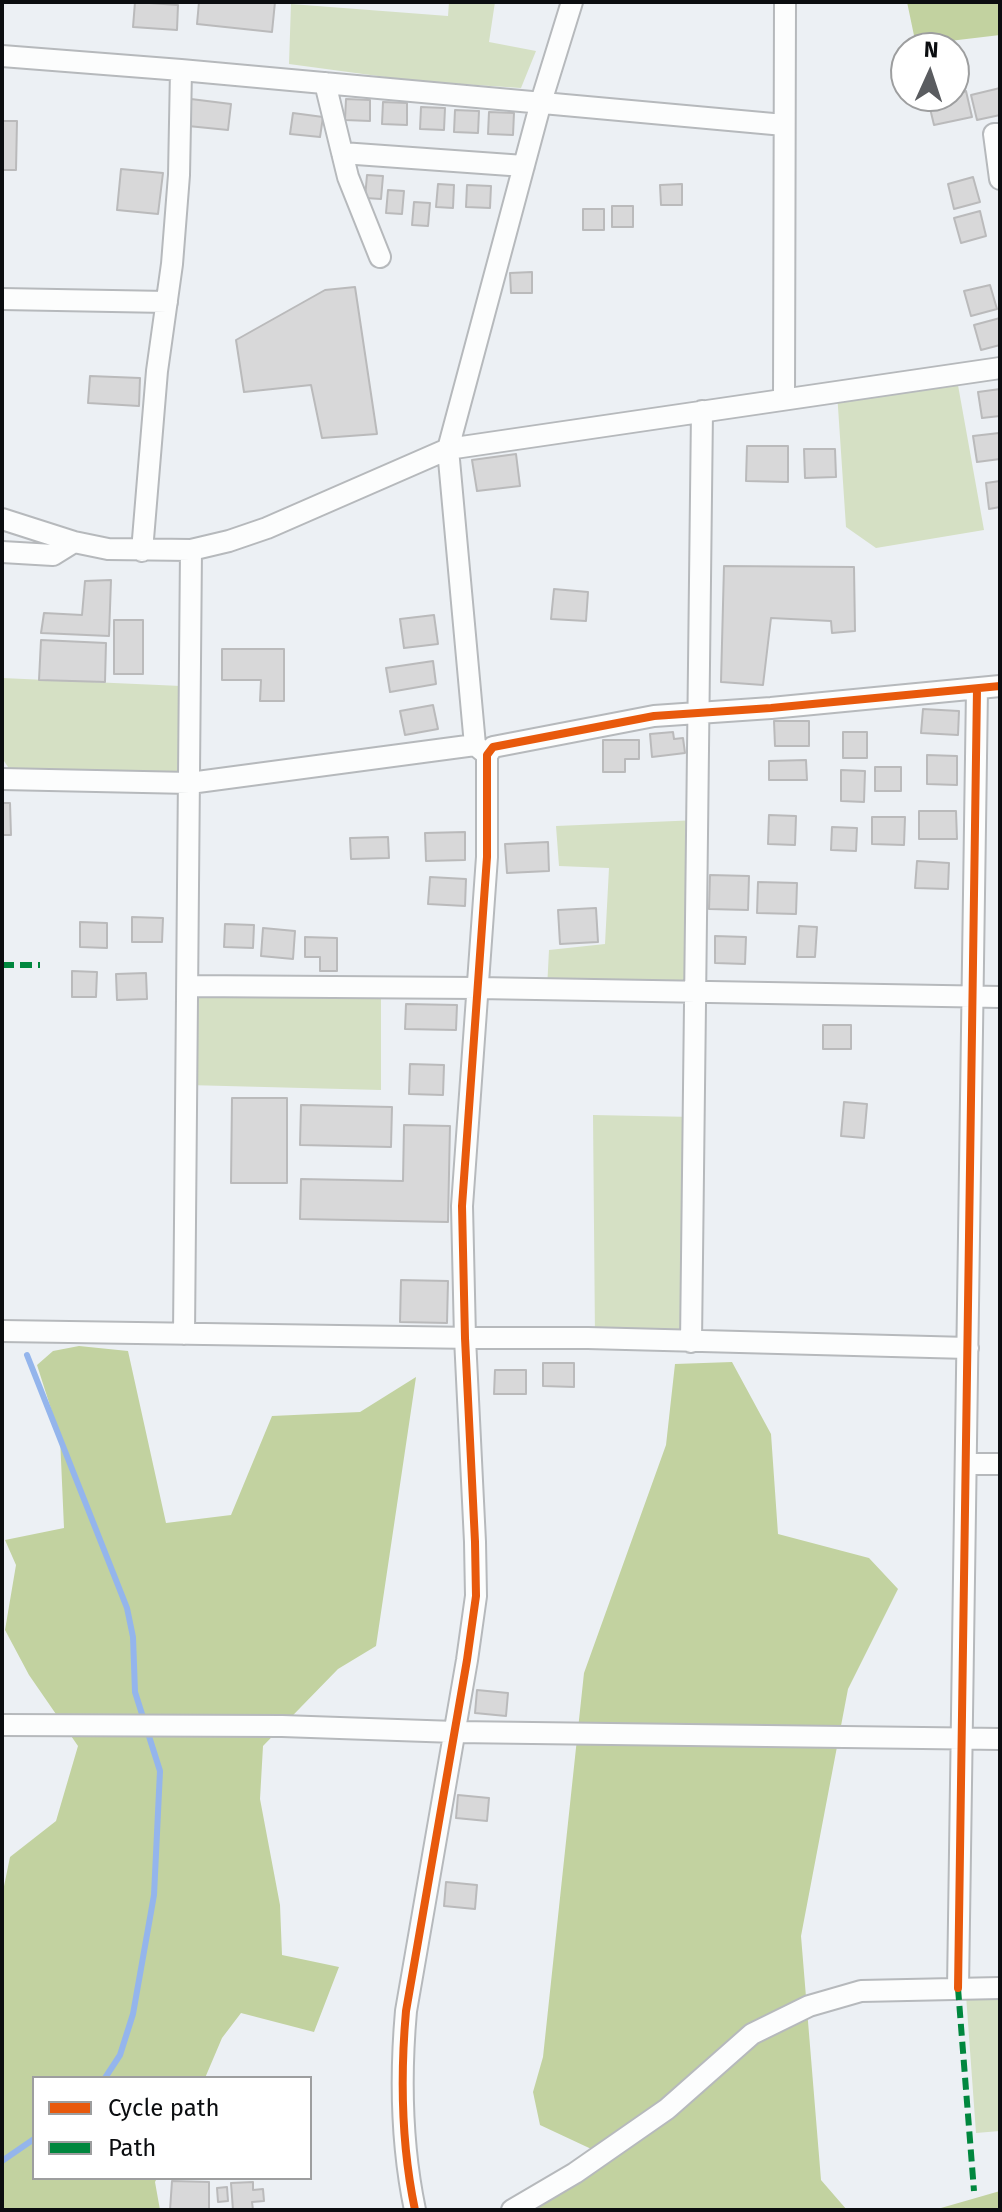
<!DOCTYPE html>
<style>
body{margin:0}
#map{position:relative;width:1002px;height:2212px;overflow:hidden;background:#ecf0f4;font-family:"Fira Sans",sans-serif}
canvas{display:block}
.frame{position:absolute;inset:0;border:4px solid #0b0d10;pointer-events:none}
.legend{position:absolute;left:32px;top:2076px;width:280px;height:104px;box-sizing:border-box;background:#fff;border:2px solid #9d9e9f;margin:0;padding:10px 14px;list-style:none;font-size:24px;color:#0b0d10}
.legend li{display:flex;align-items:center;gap:16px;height:40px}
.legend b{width:40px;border:2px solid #9d9e9f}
.north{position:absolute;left:890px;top:32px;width:80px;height:80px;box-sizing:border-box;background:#fff;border:2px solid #9d9e9f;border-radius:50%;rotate:3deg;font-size:22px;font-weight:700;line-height:32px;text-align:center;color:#0b0d10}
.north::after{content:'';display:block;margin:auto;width:28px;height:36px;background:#5a5c60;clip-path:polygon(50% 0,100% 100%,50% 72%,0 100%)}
</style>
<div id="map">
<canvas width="1002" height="2212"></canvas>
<div class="frame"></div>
<ul class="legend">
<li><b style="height:10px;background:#e8590c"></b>Cycle path</li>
<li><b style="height:10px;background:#00873e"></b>Path</li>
</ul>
<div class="north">N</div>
</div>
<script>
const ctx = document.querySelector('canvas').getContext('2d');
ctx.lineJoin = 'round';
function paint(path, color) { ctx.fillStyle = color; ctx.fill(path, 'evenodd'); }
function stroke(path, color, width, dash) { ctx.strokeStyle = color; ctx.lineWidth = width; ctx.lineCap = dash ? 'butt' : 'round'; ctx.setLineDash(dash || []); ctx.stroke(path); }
paint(new Path2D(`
 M449,2h46l-6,40 47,9 -15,37 -106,-7 -126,-17 2,-60 157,12z
 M956,374l28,156 -108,18 -30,-21 -9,-135z
 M2,678l179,8 9,86 -178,1 -10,-15z
 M699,820l-2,172 -150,-3 2,-39 56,-6 4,-76 -50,-2 -3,-40z
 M194,987l187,2v101l-194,-5z
 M593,1115l102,2 -4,225 -96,-4z
 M1000,1994v137l-24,2 -10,-138z`), '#d5e0c4');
paint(new Path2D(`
 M907,2h93v33l-84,10z
 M79,1346l49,5 38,172 65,-8 41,-99 88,-4 56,-35 -40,269 -38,23 -75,77 -3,53 20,106 2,50 57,12 -25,65 -73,-19 -19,25 -17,40h-171v100h123l-2,4 5,28h-158v-314l8,-39 46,-36 22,-75 -49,-71 -24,-45 11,-65 -11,-25 59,-12 -4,-91 -23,-72 16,-14z
 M732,1362l39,72 7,100 91,24 29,31 -50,100 -47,247 20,244 26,30h-336l91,-56 -62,-29 -7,-33 10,-35 41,-384 82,-228 9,-81z
 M1000,2191v19h-66z`), '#c2d2a0');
stroke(new Path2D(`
 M27,1355l100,253 6,29 2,55 25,79 -6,124 -21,119 -13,41 -15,23
 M2,2161l32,-22`), '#94b5ec', 6);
const building = new Path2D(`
 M135,2l43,3 -1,25 -44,-3z
 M199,2h76l-3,30 -75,-8z
 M1000,88v27l-23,5 -6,-25z
 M966,91l6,26 -38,8 -6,-25 26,-4z
 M191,99l40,5 -3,26 -40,-4z
 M346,99l24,1v21l-25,-1z
 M383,102l24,1v22l-25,-1z
 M421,107l24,1 -1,22 -24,-1z
 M455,110l24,1 -1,22 -24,-1z
 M489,112l25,1 -1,22 -25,-1z
 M293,113l30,4 -3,20 -30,-3z
 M2,121h15l-1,49h-14z
 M121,169l42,4 -5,41 -41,-4z
 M367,175l16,1 -2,23 -16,-1z
 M973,177l7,25 -26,7 -6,-25z
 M438,184l16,1 -1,23 -17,-1z
 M682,184v21h-21l-1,-20z
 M467,185l24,1 -1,22 -24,-1z
 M388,190l16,1 -2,23 -16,-1z
 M414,202l16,1 -2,23 -16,-1z
 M612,206h21v21h-21z
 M583,209h21v21h-21z
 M980,211l6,25 -25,7 -7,-25z
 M532,272v21h-21l-1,-20z
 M990,285l7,24 -26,7 -7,-25z
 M355,287l22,147 -55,4 -11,-53 -67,7 -8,-52 89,-50z
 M1000,318v27l-19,5 -7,-25z
 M90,376l50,2 -1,28 -51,-3z
 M1000,389v27l-18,2 -4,-26z
 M999,433l1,26 -23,3 -4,-26z
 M747,446h41v36l-42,-1z
 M804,449h31l1,28 -31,1z
 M516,454l4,32 -43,5 -5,-31z
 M1000,481v26l-11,2 -3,-26z
 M724,566l130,1 1,64 -23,2 -1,-12 -60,-3 -8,67 -42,-3z
 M111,580l-2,56 -68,-3 3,-20 38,2 3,-34z
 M554,589l34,3 -2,29 -35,-2z
 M434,615l4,29 -34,4 -4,-29z
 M114,620h29v54h-29z
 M41,640l65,3 -1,39 -66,-2z
 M222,649h62v52h-24l1,-21h-39z
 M433,661l3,23 -46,8 -4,-24z
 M433,705l5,24 -33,6 -5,-24z
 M923,709l36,2 -1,24 -37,-2z
 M774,721h35v25h-34z
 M673,732l1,7 9,-1 2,15 -33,4 -2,-23z
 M843,732h24v26h-24z
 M603,740h36v19h-14v13h-22z
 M927,755l30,1v29l-30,-1z
 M806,760l1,20h-38v-19z
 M875,767h26v24h-26z
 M841,770l24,1 -1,31 -23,-1z
 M2,803h8l1,32h-9z
 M919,811h37l1,28h-38z
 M769,815l27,1 -1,29 -27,-1z
 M872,817h33l-1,28 -32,-1z
 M832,827l25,1 -1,23 -25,-1z
 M465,832v28l-39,1 -1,-28z
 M388,837l1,21 -38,1 -1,-21z
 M548,842l1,29 -42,2 -2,-29z
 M917,861l32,2 -1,26 -33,-1z
 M710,875l39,1 -1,34 -39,-1z
 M430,877l36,2 -1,27 -37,-2z
 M758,882l39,1 -1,31 -39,-1z
 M596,908l2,34 -38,2 -2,-34z
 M132,917l31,1 -1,24h-30z
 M80,922l27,1v25l-27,-1z
 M225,924l29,1 -1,23 -29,-1z
 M799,926l18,1 -2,30h-18z
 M263,928l32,3 -2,28 -32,-3z
 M715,936l31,1 -1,27 -30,-1z
 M305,937l32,1v33h-17v-14h-15z
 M72,971l25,1 -1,25h-24z
 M146,973l1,26 -30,1 -1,-26z
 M406,1004l51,1 -1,25 -51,-1z
 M823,1025h28v24h-28z
 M410,1064l34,1 -1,30 -34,-1z
 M232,1098h55v85h-56z
 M844,1102l23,2 -3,34 -23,-2z
 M301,1105l91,2 -1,40 -91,-2z
 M404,1125l46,1 -2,96 -148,-3 1,-40 102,2z
 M401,1280l47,1 -1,42 -47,-1z
 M543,1363h31v24l-31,-1z
 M495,1370h31v24h-32z
 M477,1690l31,3 -2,23 -31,-3z
 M458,1795l31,3 -2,23 -31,-3z
 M446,1882l31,3 -2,24 -31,-3z
 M172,2181l37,1v28h-39z
 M253,2182v8l10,-1 1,12 -12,1 1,8h-20l-2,-27z
 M227,2187l1,14 -10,1 -1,-14z`);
paint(building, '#d8d8d9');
stroke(building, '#bababb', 2);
const minor = new Path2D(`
 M2,56l179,14 603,55
 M325,83l23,94 32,80
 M1000,134h-6l6,45
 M342,153l182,13
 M2,299l165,3
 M784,399l1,-397
 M2,519l72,23 34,7 83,1 38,-9 38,-13 181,-79 552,-81
 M142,551l15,-180 15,-107 7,-89 2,-105
 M2,552l51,3 21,-13
 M475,745l-27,-296 93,-347 31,-100
 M2,779l188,4 285,-38 10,8
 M188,986l290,2 522,9
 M2,1331l472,7h114l380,10
 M184,1334l7,-784
 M691,1342l11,-931
 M966,1464h34
 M2,1725l280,1 173,6 545,7
 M958,1988l19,-1299
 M415,2210c-14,-67 -15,-131 -9,-199l61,-351 9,-64 -1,-54 -10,-204 -3,-132 25,-349v-102l6,-8 161,-31 117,-8 229,-22
 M512,2210l63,-37 92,-64 85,-75 57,-28 52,-15 139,-3`);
stroke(minor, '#b6b9bc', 24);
stroke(minor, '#fcfdfd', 20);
stroke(new Path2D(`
 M2,965h38
 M958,1988l16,203`), '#00873e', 6, [12, 6]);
stroke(new Path2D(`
 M958,1988l19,-1299
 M415,2210c-14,-67 -15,-131 -9,-199l61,-351 9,-64 -1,-54 -10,-204 -3,-132 25,-349v-102l6,-8 161,-31 117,-8 229,-22`), '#e8590c', 8);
</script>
